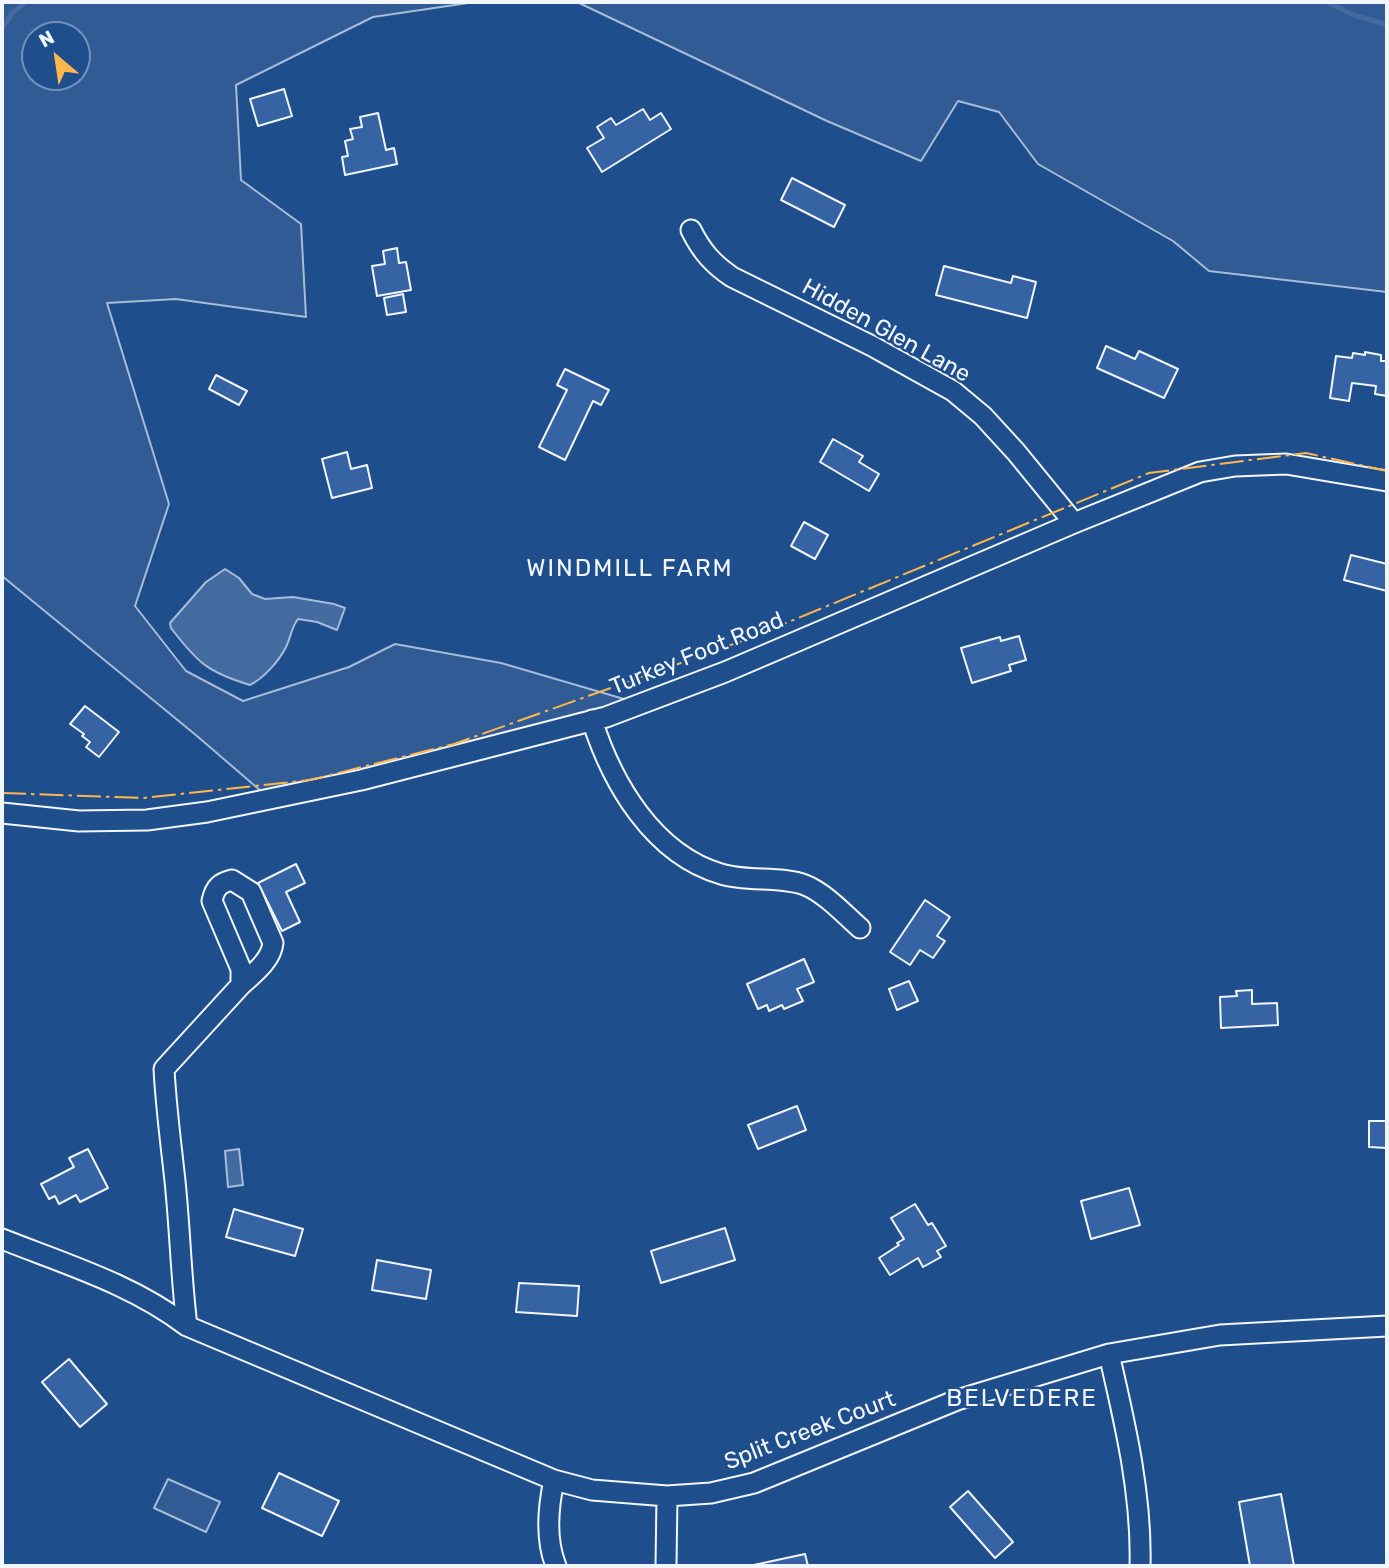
<!DOCTYPE html>
<style>
body{margin:0}
#map{position:relative;width:1389px;height:1568px;overflow:hidden;background:#1f4e8c;font-family:Rubik,sans-serif}
canvas{display:block}
.frame{position:absolute;inset:0;border:4px solid #f2f6ff;pointer-events:none}
.north{position:absolute;left:21px;top:21px;width:70px;height:70px;box-sizing:border-box;background:#1f4e8c;border:2px solid #7391ba;border-radius:50%;rotate:331deg;font-size:19px;font-weight:700;line-height:28px;text-align:center;color:#f2f6ff}
.north::after{content:'';display:block;margin:auto;width:24px;height:32px;background:#ffb74d;clip-path:polygon(50% 0,100% 100%,50% 72%,0 100%)}
</style>
<div id="map">
<canvas width="1389" height="1568"></canvas>
<div class="frame"></div>
<div class="north">N</div>
</div>
<script>
const ctx = document.querySelector('canvas').getContext('2d');
ctx.lineJoin = 'round';
function paint(path, color) { ctx.fillStyle = color; ctx.fill(path, 'evenodd'); }
function stroke(path, color, width, dash) { ctx.strokeStyle = color; ctx.lineWidth = width; ctx.lineCap = dash ? 'butt' : 'round'; ctx.setLineDash(dash || []); ctx.stroke(path); }
function label(font, color, halo, rows, align = 'center') {
  ctx.font = font + ' Rubik,sans-serif'; ctx.lineWidth = 5; ctx.setLineDash([]); ctx.textBaseline = 'middle'; ctx.strokeStyle = halo; ctx.fillStyle = color; for (const [text, x, y, turn = 0] of rows) {
    ctx.save(); ctx.translate(x, y); ctx.rotate((+turn || 0) * Math.PI / 180); ctx.textAlign = isNaN(turn) ? turn : align; if (halo) ctx.strokeText(text, 0, 0); ctx.fillText(text, 0, 0); ctx.restore();
  }
}
const built = new Path2D(`
 M2,2h473l-102,15 -137,68 5,95 60,44 5,93 -130,-18 -69,4 62,201 -34,102 51,65 57,30 106,-34 46,-23 106,19 140,41 -372,94 -72,-62 -195,-160zM35,35h42v42h-42z
 M577,2h810v290l-178,-21 -36,-30 -135,-77 -39,-52 -41,-11 -37,60 -94,-40z
 M168,1479l52,23 -14,30 -52,-24z`);
paint(built, '#305b95');
stroke(built, '#a8bbd7', 2);
const water = new Path2D(`
 M225,569l14,9 13,16 13,5 28,-2 41,7 11,4 -8,22 -20,-8 -19,-3c-7,9 -7,18 -12,28 -7,14 -22,31 -36,38 -43,-13 -53,-23 -79,-57l-1,-5 36,-41z
 M239,1149l4,36 -15,2 -3,-36z`);
paint(water, '#446ba0');
stroke(water, '#a8bbd7', 2);
stroke(new Path2D(`
 M1327,2l24,12 36,11
 M2,28l11,-16 13,-10`), '#446ba0', 5);
const building = new Path2D(`
 M284,89l8,27 -34,10 -8,-27z
 M643,109l7,11 11,-7 10,16 -69,43 -15,-24 17,-10 -7,-11 14,-9 5,7z
 M378,113l8,37 8,-2 3,16 -52,11 -3,-18 6,-1 -3,-15 8,-2 -3,-10 12,-2 -2,-10z
 M792,178l53,27 -11,22 -53,-27z
 M397,248l2,15 7,-1 5,28 -34,6 -5,-30 13,-2 -2,-13z
 M944,266l67,17 2,-7 23,6 -9,36 -91,-23z
 M403,294l3,18 -19,3 -3,-17z
 M1106,346l29,13 4,-8 39,18 -14,29 -67,-30z
 M1365,352l16,3v6h6v35l-12,-2 1,-8 -24,-3 -3,18 -19,-3 6,-42 16,2 1,-5 12,2z
 M565,369l44,21 -8,15 -8,-4 -28,59 -26,-13 28,-57 -10,-5z
 M216,375l31,16 -8,14 -30,-16z
 M833,439l30,17 -4,6 20,12 -10,17 -49,-29z
 M347,452l4,17 16,-4 5,23 -40,10 -10,-39z
 M804,522l24,13 -13,24 -24,-13z
 M1351,555l36,9v27l-43,-11z
 M1019,636l7,24 -17,5 2,6 -39,12 -11,-35 39,-11 1,4z
 M85,706l34,26 -20,25 -13,-10 4,-5 -8,-6 2,-2 -14,-10z
 M296,864l9,19 -19,9 14,30 -18,9 -24,-48z
 M925,900l25,17 -13,19 8,5 -12,17 -13,-8 -10,15 -20,-13z
 M804,959l10,23 -17,7 6,12 -19,8 -2,-4 -13,6 -2,-6 -9,4 -11,-25z
 M909,981l9,20 -21,9 -8,-21z
 M1252,990v14l25,-1 1,22 -57,3 -1,-31 17,-1 -1,-5z
 M797,1106l9,24 -48,19 -10,-24z
 M1369,1121h18v27l-18,-1z
 M88,1149l20,39 -28,14 -4,-7 -17,9 -4,-8 -6,3 -8,-15 33,-17 -5,-9z
 M1129,1188l11,37 -49,14 -10,-38z
 M915,1204l13,21 4,-2 14,23 -9,5 4,6 -18,10 -5,-9 -28,17 -11,-17 20,-13 -2,-2 7,-4 -13,-21z
 M234,1209l69,20 -8,27 -69,-19z
 M725,1228l10,32 -74,23 -10,-32z
 M377,1260l54,10 -5,29 -54,-9z
 M519,1283l60,3 -2,30 -61,-4z
 M69,1359l38,45 -27,23 -38,-45z
 M279,1473l60,28 -17,35 -60,-28z
 M968,1491l45,51 -18,16 -45,-51z
 M1281,1494l13,72h-44l-11,-64z
 M805,1554l3,12h-59z`);
paint(building, '#3563a3');
stroke(building, '#f2f6ff', 2);
const minor = new Path2D(`
 M691,230c11,22 22,34 41,47l140,69 81,45 30,25 33,36 58,71
 M592,720c20,63 61,134 129,154 25,8 61,2 84,11 20,8 39,29 55,43
 M2,813l77,8 68,-1 60,-8 154,-32 245,-63 119,-45 349,-149 126,-51 35,-6 51,-2 101,17
 M2,1239c63,25 130,45 185,87l367,154 38,10 75,6 44,-3 43,-10 203,-83 152,-46 111,-19 167,-9
 M187,1326c-6,-49 -7,-97 -12,-145 -4,-37 -9,-74 -11,-112l77,-84v-16l-29,-68c3,-14 8,-18 20,-21l19,12 22,51c-2,18 -20,31 -32,42
 M1109,1354c16,69 33,141 31,212
 M554,1480c-6,28 -9,59 2,86
 M666,1566l1,-70`);
stroke(minor, '#f2f6ff', 23);
stroke(minor, '#1f4e8c', 19);
stroke(new Path2D(`
 M2,793l141,5 167,-18 144,-36 291,-104 404,-167 157,-20 81,18`), '#ffb74d', 2, [24, 5, 3.5, 5]);
label('23px', '#f2f6ff', '#1f4e8c', [
 ["Hidden Glen Lane",886,331,29],
 ["Turkey Foot Road",697,654,-22],
 ["Split Creek Court",810,1431,-21]
]);
ctx.letterSpacing = '2px';
label('24px', '#f2f6ff', '#1f4e8c', [
 ["WINDMILL FARM",630,569],
 ["BELVEDERE",1022,1399]
]);
ctx.letterSpacing = '0px';
</script>
